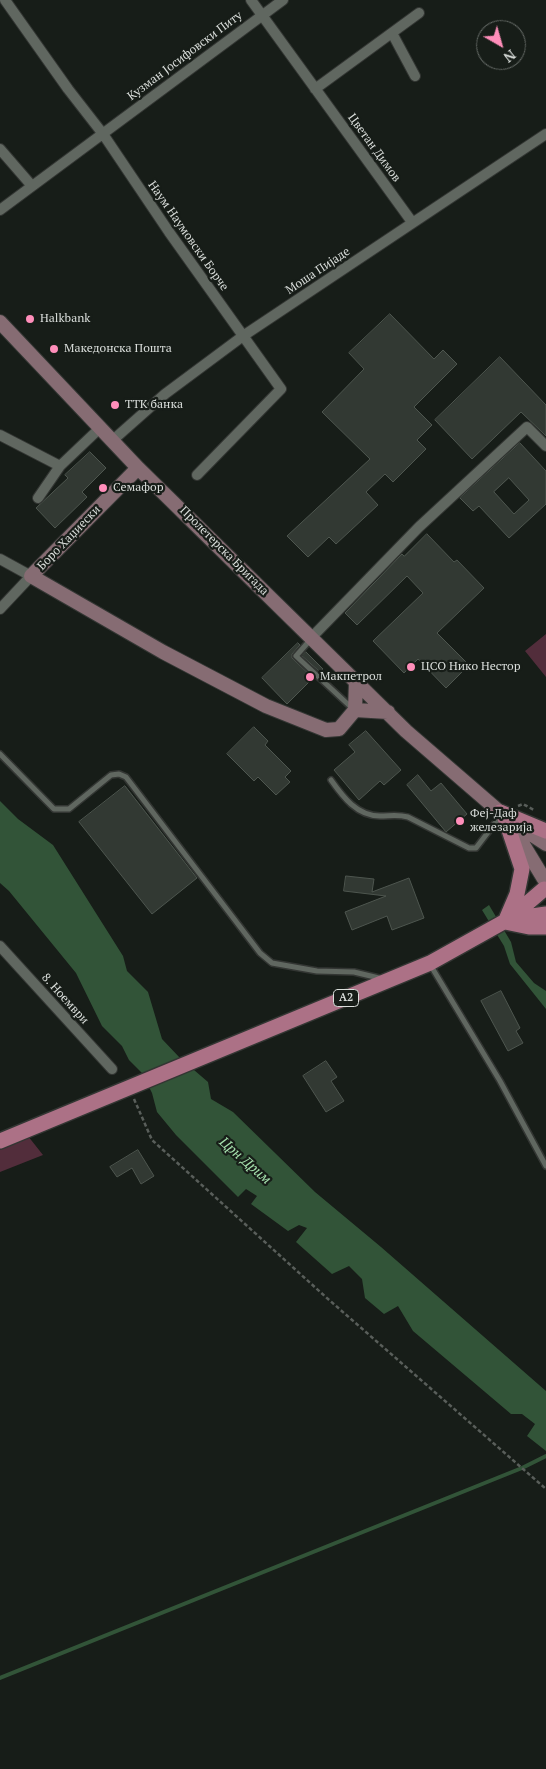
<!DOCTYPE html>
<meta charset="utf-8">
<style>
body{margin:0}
#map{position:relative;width:546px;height:1769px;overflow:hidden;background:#171d18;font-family:"PT Serif",serif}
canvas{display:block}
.north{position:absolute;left:476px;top:20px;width:50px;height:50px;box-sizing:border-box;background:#171d18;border:1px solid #656a66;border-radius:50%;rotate:142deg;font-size:14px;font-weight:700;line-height:20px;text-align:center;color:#dadedb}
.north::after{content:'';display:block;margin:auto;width:18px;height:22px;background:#ff8eba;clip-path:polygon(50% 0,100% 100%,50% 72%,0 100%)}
</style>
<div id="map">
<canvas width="546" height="1769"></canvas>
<div class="north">N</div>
</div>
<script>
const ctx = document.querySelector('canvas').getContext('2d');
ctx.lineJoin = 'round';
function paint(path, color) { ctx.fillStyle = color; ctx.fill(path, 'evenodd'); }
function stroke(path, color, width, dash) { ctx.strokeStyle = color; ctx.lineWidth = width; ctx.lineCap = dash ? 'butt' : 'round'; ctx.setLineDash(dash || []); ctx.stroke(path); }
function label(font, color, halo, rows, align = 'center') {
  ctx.font = font + ' "PT Serif",serif'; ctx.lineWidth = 4.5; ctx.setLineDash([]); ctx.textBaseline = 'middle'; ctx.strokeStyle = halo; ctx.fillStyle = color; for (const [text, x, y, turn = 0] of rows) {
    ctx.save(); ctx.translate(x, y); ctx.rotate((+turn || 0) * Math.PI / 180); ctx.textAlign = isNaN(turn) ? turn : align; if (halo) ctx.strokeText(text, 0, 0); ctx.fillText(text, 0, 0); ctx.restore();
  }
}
paint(new Path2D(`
 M546,634v43l-21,-26z
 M24,1131l19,24 -43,17v-31z`), '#522d3b');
paint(new Path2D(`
 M0,801l18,18 35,26 70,111 4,15 21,21 14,47 18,19 28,24 3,17 22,13 82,80 66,55 165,144v60l-19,-15 8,-12 -13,-10h-11l-98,-83 -15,-25 -14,8 -19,-16 -3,-19 -13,-13 -17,8 -36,-32 11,-14 -8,-3 -11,6 -37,-27 6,-8 -11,-7 -8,8 -62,-62 -19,-23 -5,-19 -10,-20 -13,-13 -7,-14 -20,-20 -26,-53 -67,-82 -9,-8z
 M489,905l22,37 5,20 18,21 12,8v18l-36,-45 -6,-18 -22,-36z`), '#325438');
stroke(new Path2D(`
 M0,1678l522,-210 24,-12`), '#325438', 4);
const building = new Path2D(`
 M390,314l44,45 9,-9 14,14 -43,43 18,18 -15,15 9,9 -33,33 -8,-8 -19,18 12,13 -42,39 -7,-7 -21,20 -21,-21 83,-77 -48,-47 42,-43 -15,-16z
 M500,357l46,48v31l-25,-24 -49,47 -37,-39z
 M520,443l26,28v33l-37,34 -30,-32 -6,5 -13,-13zM509,478l20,22 -15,14 -20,-22z
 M90,452l16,16 -24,24 5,5 -32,31 -19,-20 32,-30 -3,-3z
 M427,534l27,28 3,-2 27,28 -47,45 32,32 -23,23 -28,-29 -14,14 -31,-32 50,-48 -16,-17 -50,49 -12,-12 57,-59 2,2z
 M298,643l2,2 -8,9v4l21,20 -26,26 -25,-26z
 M306,652l17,17 -3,3 -18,-16z
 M254,727l14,14 -3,4 26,26 -6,6 5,5 -14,13 -18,-18 -4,4 -27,-27z
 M366,731l35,39 -17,15 -4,-4 -21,19 -25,-30 21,-18 -6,-7z
 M418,775l13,16 10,-8 26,31 -21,18 -39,-47z
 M125,786l72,92 -45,36 -73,-92z
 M346,876l28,3 -2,13 37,-14 15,40 -32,12 -5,-14 -35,14 -7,-18 41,-16 -42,-5z
 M501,991l19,37 -4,3 7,12 -15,8 -27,-50z
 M326,1061l11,16 -6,4 13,20 -18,11 -23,-36z
 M138,1150l16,26 -13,8 -9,-16 -15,9 -7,-10z`);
paint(building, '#323933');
stroke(building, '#4e564f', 1);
const lane = new Path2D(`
 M311,639l-15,17 56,52
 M0,754l54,55h15l42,-34 8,-1 7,3 134,176 12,10 45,8 37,1 29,7
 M331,780c12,17 26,36 49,36 10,0 17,-2 28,1l61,31h7l26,-34
 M431,966l69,115 46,85`);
const street = new Path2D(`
 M5,0l63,89 35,45 66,98 112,157 -84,86
 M251,0l161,222
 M392,33l23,43
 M315,89l104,-76
 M0,149l32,37
 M0,210l283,-210
 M0,435l60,31
 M113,440l52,-46 78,-58 303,-202
 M38,498l22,-32 41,-39
 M0,559l31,17 -31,33
 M311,638l108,-111 108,-100 19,19
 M0,946l112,123`);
const secondary = new Path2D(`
 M0,322l138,146 268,263 103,89 37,24
 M138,468l-107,108 132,76 103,54 60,24 13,-1 16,-19 1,-29
 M355,710l33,2
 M510,823l34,56`);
const primary = new Path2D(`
 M500,812l46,19
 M504,815l18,54 -5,25 -12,28 24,5h17
 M511,919l35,-5
 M0,1141l430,-178 79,-44 35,-30`);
stroke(lane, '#333633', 8);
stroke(street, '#333633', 12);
stroke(secondary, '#333633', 16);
stroke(primary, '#333633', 18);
stroke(new Path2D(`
 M518,806l5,-2 11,6
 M134,1099l18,41 176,159 218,190`), '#595e5a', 2.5, [4, 2.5]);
stroke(lane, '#606760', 5);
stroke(street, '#606760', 10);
stroke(secondary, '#866c73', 14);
stroke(primary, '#ac7186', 15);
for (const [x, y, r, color] of [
 [30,319,5,"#ff8eba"],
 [54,349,5,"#ff8eba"],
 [115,405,5,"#ff8eba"],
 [103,488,5,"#ff8eba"],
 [411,667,5,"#ff8eba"],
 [310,677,5,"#ff8eba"],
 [460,821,5,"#ff8eba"]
]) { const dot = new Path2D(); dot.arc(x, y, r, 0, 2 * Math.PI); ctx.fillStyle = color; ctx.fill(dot); stroke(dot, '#171d18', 2); }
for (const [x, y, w] of [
 [346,998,25]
]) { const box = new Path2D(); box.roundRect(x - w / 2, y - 8.5, w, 17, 4); ctx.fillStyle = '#171d18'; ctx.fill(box); stroke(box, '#dadedb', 1); }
label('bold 11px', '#dadedb', null, [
 ["A2",346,998]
]);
label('12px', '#dadedb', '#171d18', [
 ["Кузман Јосифовски Питу",185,56,-37],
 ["Цветан Димов",374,148,54],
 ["Наум Наумовски Борче",188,236,55],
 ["Моша Пијаде",318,271,-34],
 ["Боро Хаџиески",69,538,-46],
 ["Пролетерска Бригада",224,551,45],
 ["8. Ноември",65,999,48]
]);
label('12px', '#dadedb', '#171d18', [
 ["Halkbank",40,319],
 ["Македонска Пошта",64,349],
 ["TTK банка",125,405],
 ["Семафор",113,488],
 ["ЦСО Нико Нестор",421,667],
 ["Макпетрол",320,677],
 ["Феј-Даф",470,814],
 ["железарија",470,828]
], 'left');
label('italic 14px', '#a5e0ad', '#171d18', [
 ["Црн Дрим",245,1161,41]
]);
</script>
